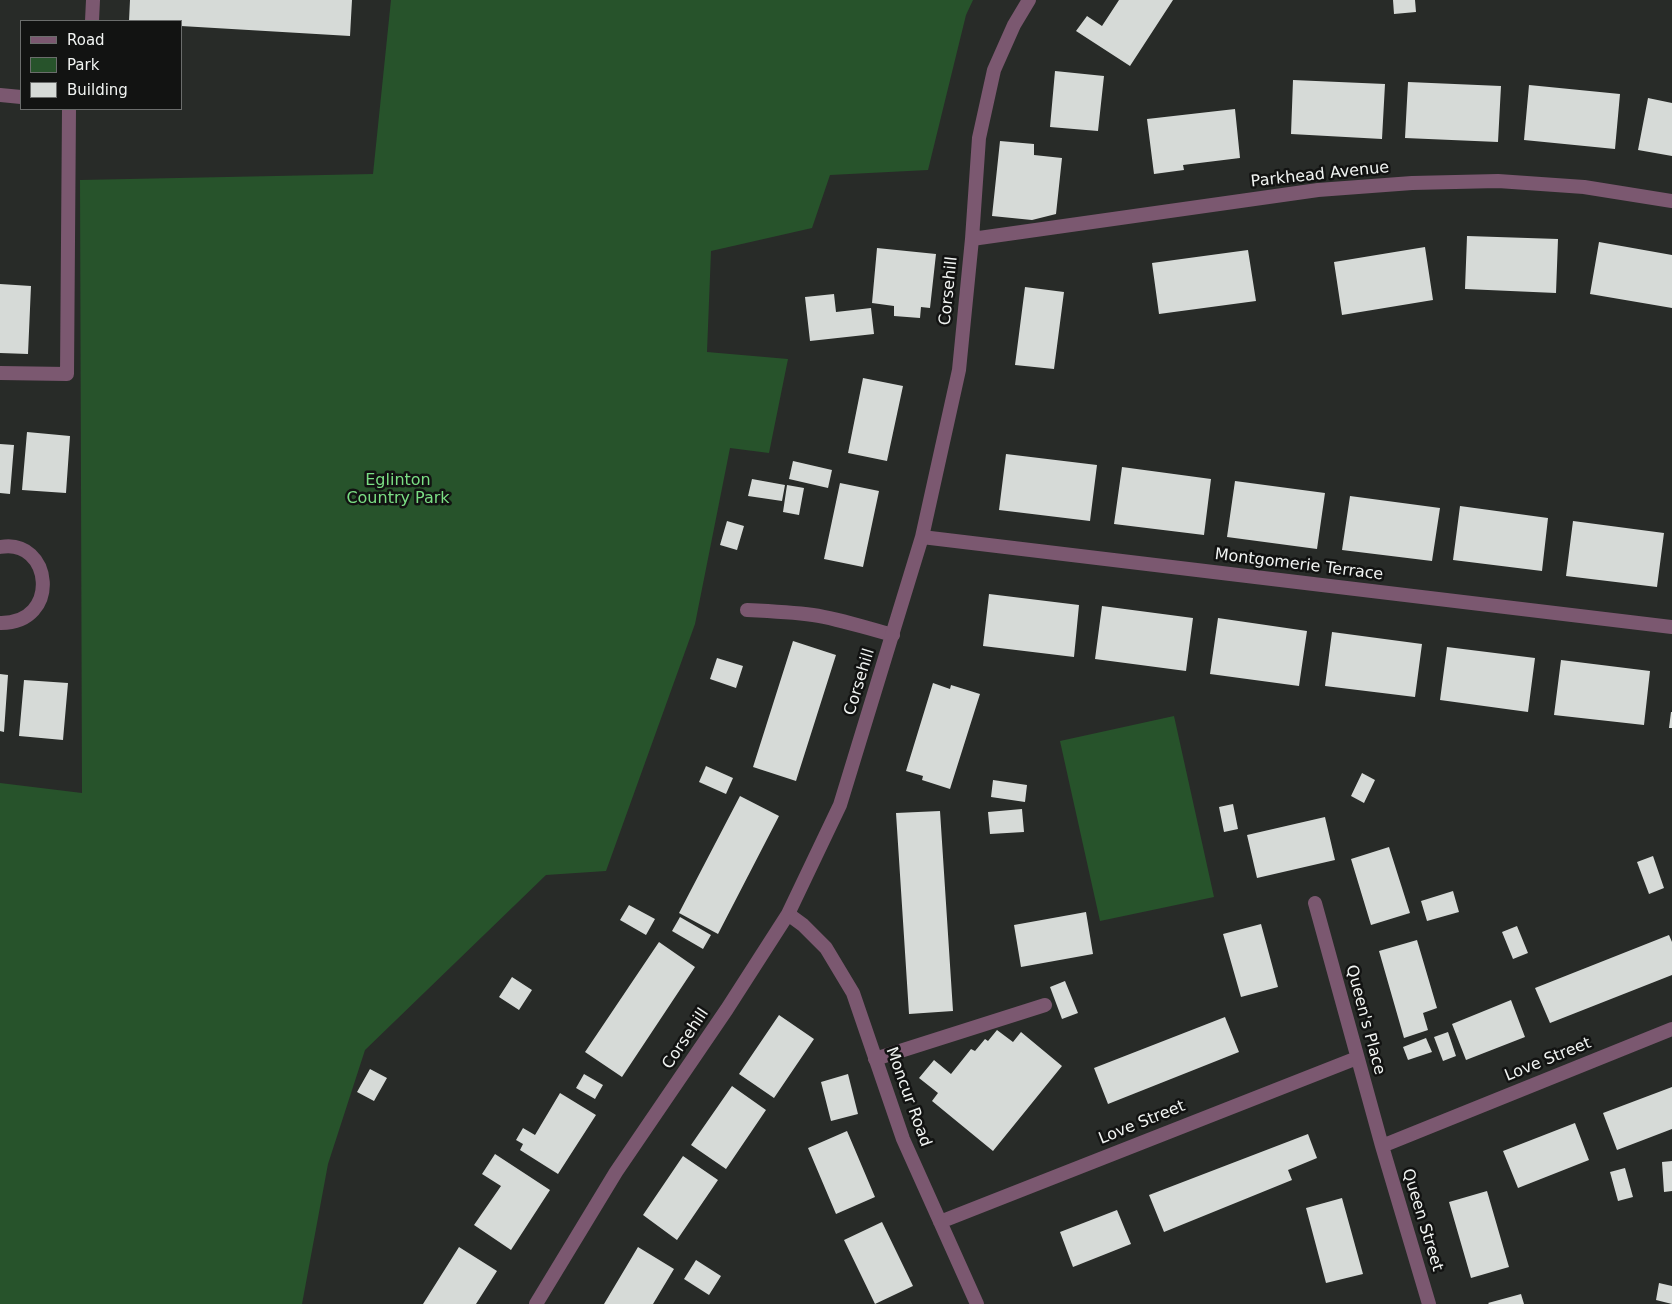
<!DOCTYPE html>
<style>
body{margin:0}
#map{position:relative;width:1672px;height:1304px;overflow:hidden;background:#282b28;font-family:"DejaVu Sans",sans-serif}
canvas{display:block}
.legend{position:absolute;left:20px;top:20px;width:162px;height:90px;box-sizing:border-box;background:#121312;border:1px solid #6b6d6c;margin:0;padding:6px 9px;list-style:none;font-size:15px;color:#f1f4f2}
.legend li{display:flex;align-items:center;gap:10px;height:25px}
.legend b{width:25px;border:1px solid #6b6d6c}
</style>
<div id="map">
<canvas width="1672" height="1304"></canvas>
<ul class="legend">
<li><b style="height:6px;background:#7b5870"></b>Road</li>
<li><b style="height:14px;background:#27532b"></b>Park</li>
<li><b style="height:14px;background:#d6dad7"></b>Building</li>
</ul>
</div>
<script>
const ctx = document.querySelector('canvas').getContext('2d');
ctx.lineJoin = 'round';
function paint(path, color) { ctx.fillStyle = color; ctx.fill(path, 'evenodd'); }
function stroke(path, color, width, dash) { ctx.strokeStyle = color; ctx.lineWidth = width; ctx.lineCap = dash ? 'butt' : 'round'; ctx.setLineDash(dash || []); ctx.stroke(path); }
function label(font, color, halo, rows, align = 'center') {
  ctx.font = font + ' "DejaVu Sans",sans-serif'; ctx.lineWidth = 5; ctx.setLineDash([]); ctx.textBaseline = 'middle'; ctx.strokeStyle = halo; ctx.fillStyle = color; for (const [text, x, y, turn = 0] of rows) {
    ctx.save(); ctx.translate(x, y); ctx.rotate((+turn || 0) * Math.PI / 180); ctx.textAlign = isNaN(turn) ? turn : align; if (halo) ctx.strokeText(text, 0, 0); ctx.fillText(text, 0, 0); ctx.restore();
  }
}
paint(new Path2D(`
 M391,0h582l-7,15 -38,155 -98,5 -18,53 -101,23 -4,101 81,7 -19,94 -39,-5 -35,176 -89,247 -60,4 -181,175 -37,114 -26,140h-302v-521l82,10 -2,-613 293,-6z
 M1174,716l40,181 -114,24 -40,-180z`), '#27532b');
paint(new Path2D(`
 M130,0h222l-2,36 -169,-10v-5h-52z
 M1119,0h54l-43,66 -54,-35 11,-15 15,10z
 M1393,0h22l1,12 -22,2z
 M1055,71l49,5 -6,55 -48,-4z
 M1293,80l92,4 -3,55 -91,-5z
 M1408,82l93,4 -3,56 -93,-4z
 M1529,85l91,9 -5,55 -91,-9z
 M1648,98l24,5v53l-34,-6z
 M1235,109l5,49 -57,7 1,5 -30,4 -7,-55z
 M1000,141l34,3v11l28,3 -6,56 -24,6 -40,-4z
 M1467,236l91,3 -2,54 -91,-4z
 M1599,242l73,13v53l-82,-14z
 M1425,247l8,53 -91,15 -8,-53z
 M877,248l59,6 -6,54 -9,-1 -1,11 -26,-2v-10l-22,-3z
 M1248,250l8,51 -97,13 -7,-51z
 M0,284l31,2 -3,68 -28,-1z
 M1025,287l39,5 -10,77 -39,-4z
 M834,294l2,18 35,-4 3,26 -64,7 -5,-44z
 M863,378l40,8 -16,75 -39,-8z
 M27,432l43,4 -4,57 -44,-3z
 M0,444l14,1 -4,49 -10,-1z
 M1006,454l91,11 -7,56 -91,-11z
 M793,461l39,9 -4,18 -39,-9z
 M1122,467l89,12 -7,56 -90,-11z
 M752,479l33,6 -3,16 -34,-5z
 M1235,481l90,12 -8,56 -90,-12z
 M840,483l39,8 -16,76 -39,-8z
 M787,485l17,3 -5,27 -16,-3z
 M1350,496l90,12 -8,53 -90,-11z
 M1460,506l88,12 -6,53 -89,-11z
 M727,521l17,5 -7,24 -17,-5z
 M1573,521l91,12 -7,54 -91,-11z
 M989,594l90,11 -5,52 -91,-11z
 M1102,606l91,12 -7,53 -91,-12z
 M1218,618l89,13 -8,55 -89,-12z
 M1332,632l90,12 -7,53 -90,-11z
 M793,641l43,14 -40,126 -43,-14z
 M1447,647l88,11 -7,54 -88,-12z
 M717,658l26,8 -7,22 -26,-9z
 M1561,660l89,11 -6,54 -90,-10z
 M0,674l8,1 -4,57 -4,-1z
 M24,680l44,3 -5,57 -44,-4z
 M933,683l17,6 1,-4 29,9 -30,95 -28,-9 1,-4 -17,-5z
 M1671,712h1v16h-3z
 M706,766l27,12 -7,16 -27,-12z
 M1362,773l13,7 -11,23 -13,-7z
 M993,780l34,5 -2,17 -34,-5z
 M740,796l39,20 -61,118 -39,-21z
 M1233,804l5,25 -14,3 -5,-25z
 M1022,809l2,23 -34,2 -2,-22z
 M940,811l13,200 -44,3 -13,-201z
 M1325,817l10,43 -78,18 -10,-43z
 M1389,847l21,66 -39,12 -20,-66z
 M1653,856l11,32 -15,6 -12,-32z
 M1453,891l6,21 -32,9 -6,-20z
 M629,905l26,14 -9,16 -26,-15z
 M1086,912l7,42 -72,13 -7,-42z
 M680,917l31,18 -8,14 -31,-18z
 M1261,924l17,63 -37,10 -18,-63z
 M1517,926l11,27 -15,6 -11,-27z
 M1669,935l3,7v33l-122,48 -15,-35z
 M1417,940l20,68 -14,5 5,17 -24,8 -25,-87z
 M659,942l36,25 -73,110 -37,-25z
 M512,977l20,13 -13,20 -20,-13z
 M1065,981l13,32 -16,6 -12,-32z
 M1511,1000l14,37 -59,23 -14,-36z
 M779,1015l35,24 -40,59 -35,-24z
 M1225,1017l14,35 -131,52 -14,-36z
 M997,1030l16,12 8,-10 41,34 -69,85 -61,-50 6,-8 -19,-15 15,-18 17,14 20,-25 4,2 10,-12 3,2z
 M1448,1032l8,24 -13,5 -9,-24z
 M1426,1038l6,14 -24,8 -5,-13z
 M370,1069l17,9 -13,23 -17,-9z
 M584,1074l19,11 -8,14 -19,-11z
 M848,1074l10,40 -27,7 -10,-39z
 M732,1086l34,24 -40,59 -35,-24z
 M1672,1087v42l-55,21 -14,-37z
 M560,1093l36,22 -38,59 -38,-24 3,-6 -7,-4 7,-12 12,7z
 M1575,1123l14,37 -71,28 -15,-37z
 M847,1131l28,66 -39,17 -28,-66z
 M1308,1134l9,24 -29,12 4,10 -128,52 -15,-37z
 M495,1154l55,36 -39,60 -37,-25 27,-39 -19,-12z
 M683,1156l35,24 -41,60 -34,-25z
 M1672,1161v30l-8,1 -2,-30z
 M1625,1168l8,29 -15,4 -8,-29z
 M1487,1191l22,76 -38,11 -22,-76z
 M1342,1198l21,76 -37,9 -20,-75z
 M1117,1210l14,34 -58,23 -13,-35z
 M882,1222l31,64 -38,18 -31,-64z
 M459,1247l38,24 -21,33h-53z
 M638,1247l36,22 -21,35h-49z
 M696,1260l25,16 -12,19 -25,-16z
 M1659,1283l13,3v18l-16,-4z
 M1521,1294l3,10h-35l-1,-1z`), '#d6dad7');
stroke(new Path2D(`
 M0,373l67,1 2,-265
 M747,610c22,1 44,2 66,5 27,4 53,13 80,20
 M875,1059l170,-54`), '#7b5870', 14);
stroke(new Path2D(`
 M92,21l1,-21
 M0,95l21,2
 M972,239l346,-49 94,-7 86,-2 86,6 88,14
 M922,537l750,90
 M0,547c52,-10 62,77 0,76
 M1315,903l67,243 47,158
 M788,914l15,11 23,23 27,45 50,146 74,165
 M1382,1146l290,-117
 M940,1222l417,-164
 M536,1304l80,-132 111,-163 61,-95 52,-109 82,-268 37,-167 13,-131 7,-101 15,-68 20,-45 15,-25`), '#7b5870', 14);
label('16px', '#f1f4f2', '#121312', [
 ["Parkhead Avenue",1320,175,-6],
 ["Corsehill",949,291,-84],
 ["Montgomerie Terrace",1299,565,7],
 ["Corsehill",860,682,-73],
 ["Queen's Place",1365,1020,75],
 ["Corsehill",686,1039,-56],
 ["Love Street",1548,1060,-22],
 ["Moncur Road",908,1097,70],
 ["Love Street",1142,1123,-22],
 ["Queen Street",1422,1220,73]
]);
label('16px', '#7bdf84', '#121312', [
 ["Eglinton",398,481],
 ["Country Park",398,499]
]);
</script>
